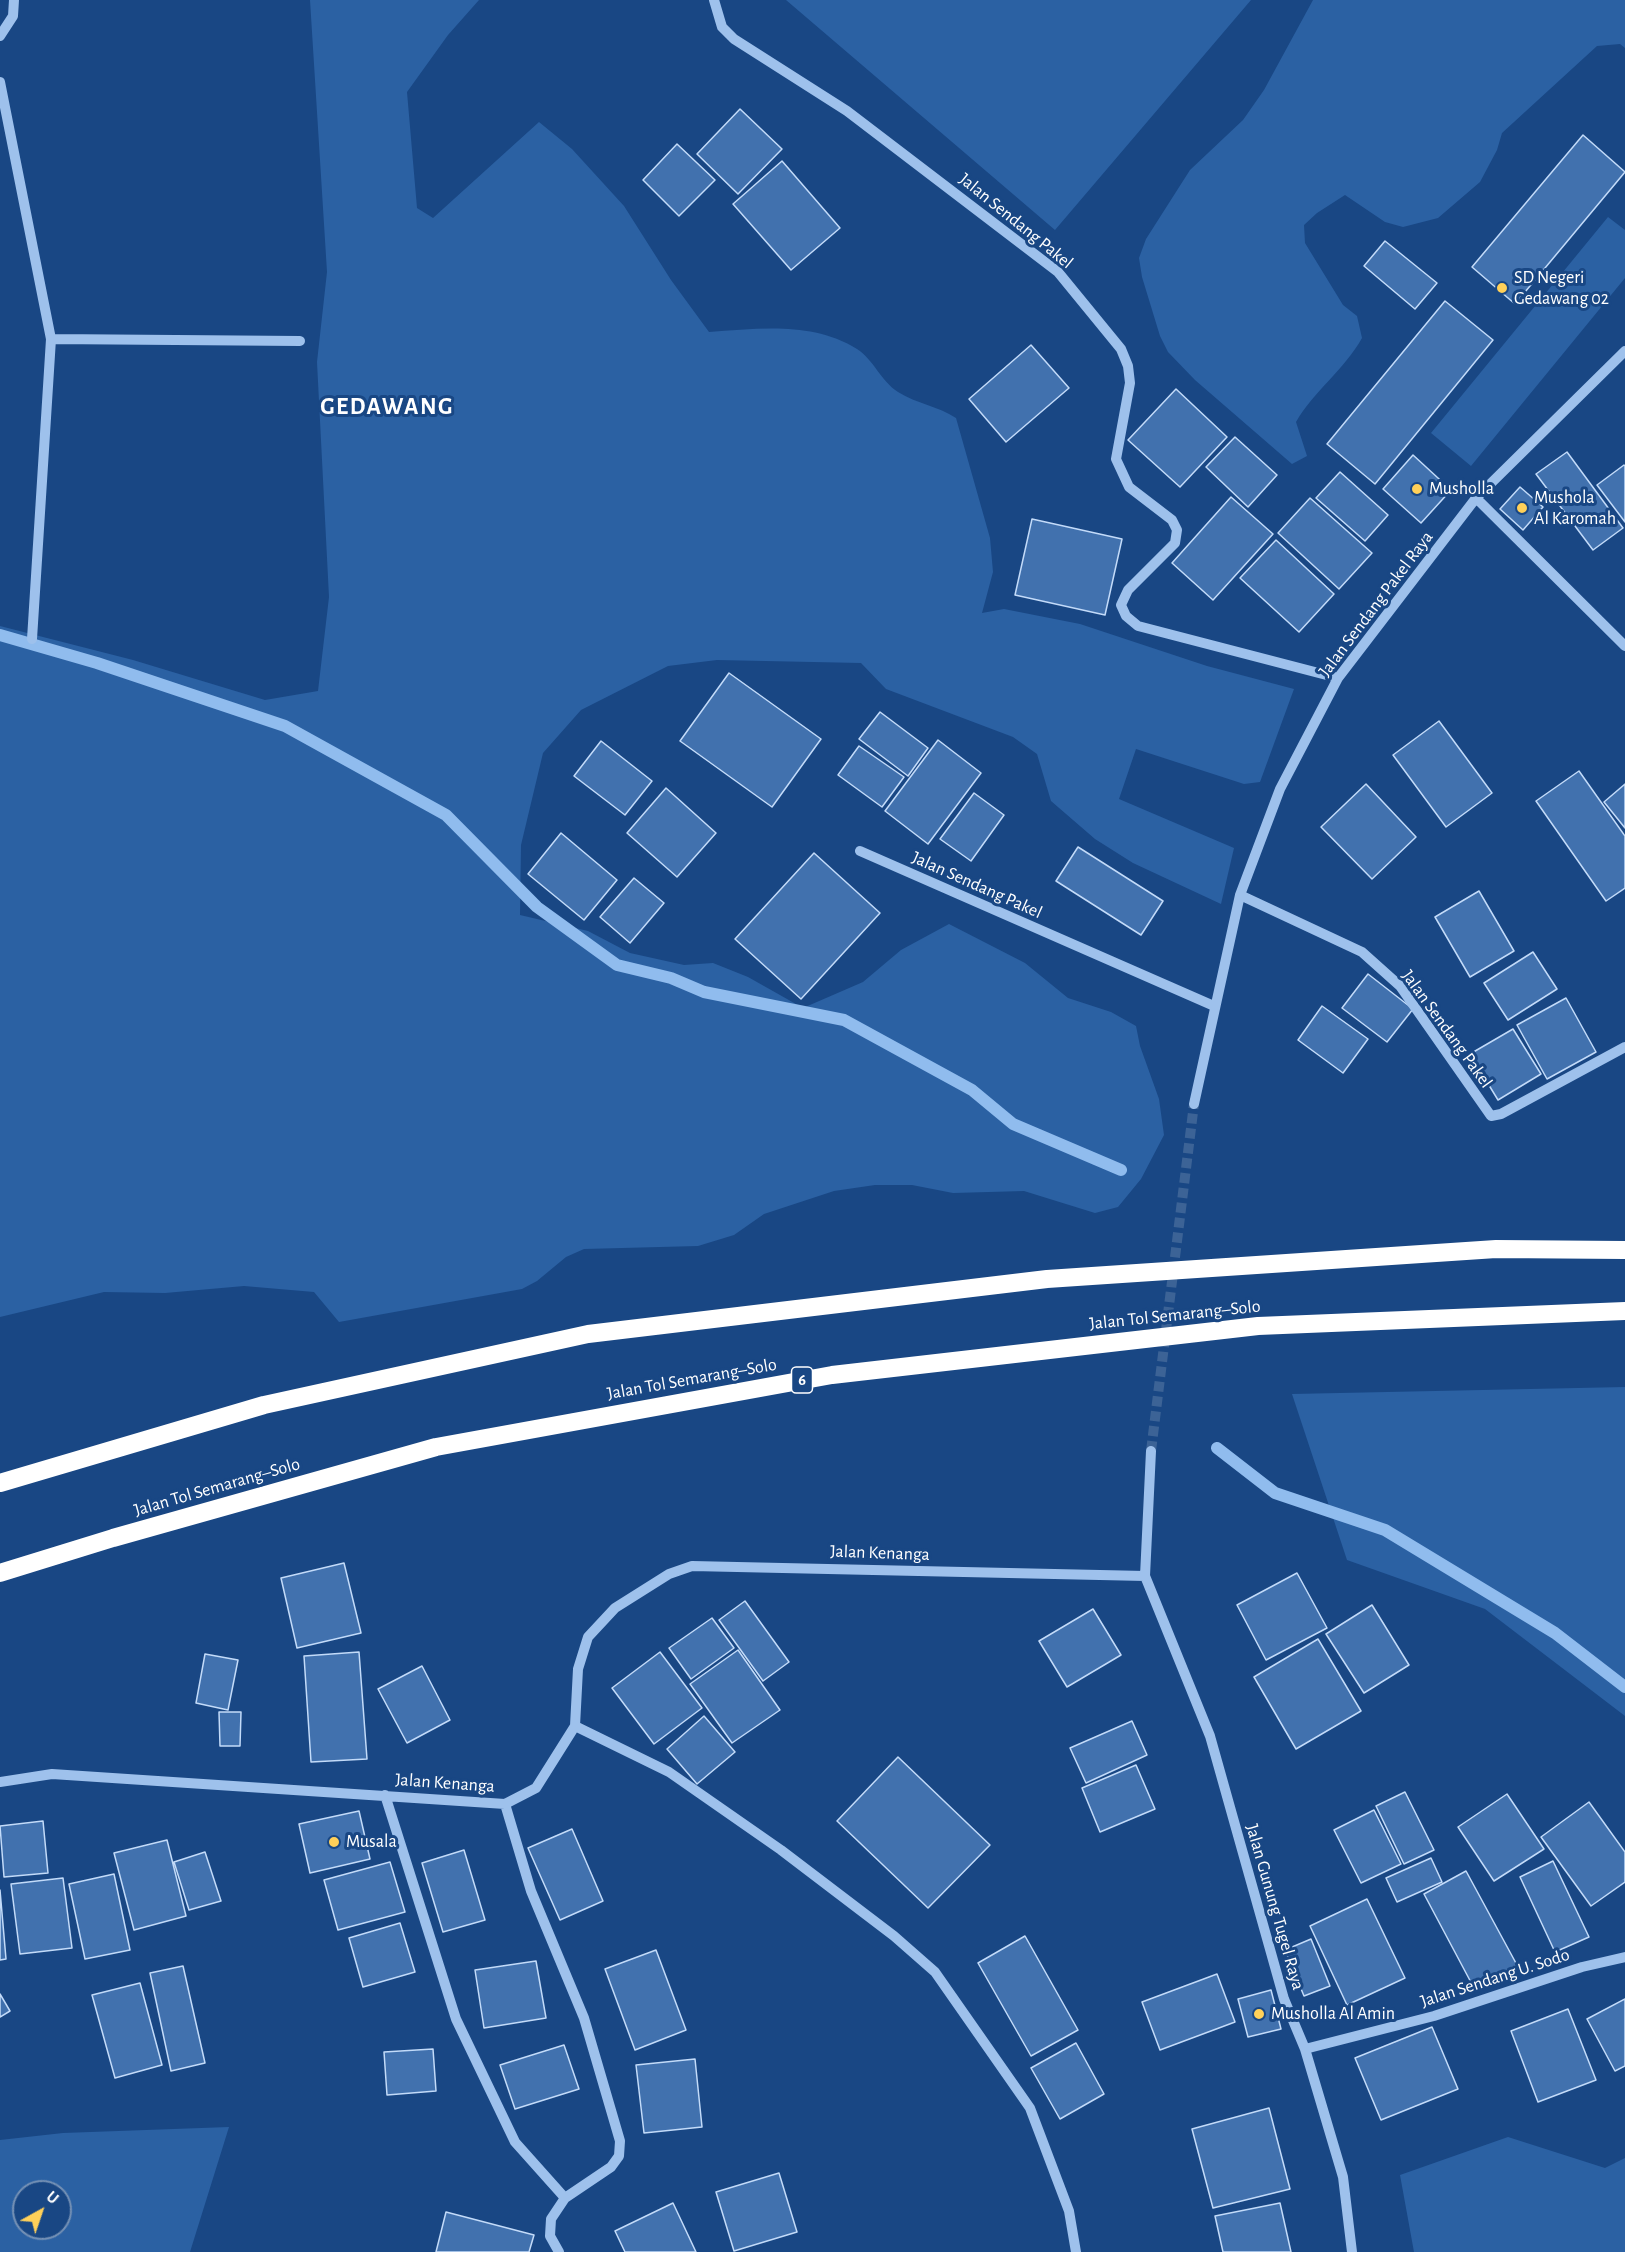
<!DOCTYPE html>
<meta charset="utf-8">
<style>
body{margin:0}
#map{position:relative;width:1625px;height:2252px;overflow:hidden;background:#194784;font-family:"Alegreya Sans",sans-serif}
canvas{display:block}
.north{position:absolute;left:12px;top:2180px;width:60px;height:60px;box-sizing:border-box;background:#194784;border:2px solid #7591b5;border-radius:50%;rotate:40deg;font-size:16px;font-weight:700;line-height:24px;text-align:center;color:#fff}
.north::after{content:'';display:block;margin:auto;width:21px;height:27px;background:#ffd059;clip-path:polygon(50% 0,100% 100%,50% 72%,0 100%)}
</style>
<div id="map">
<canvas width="1625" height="2252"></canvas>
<div class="north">U</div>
</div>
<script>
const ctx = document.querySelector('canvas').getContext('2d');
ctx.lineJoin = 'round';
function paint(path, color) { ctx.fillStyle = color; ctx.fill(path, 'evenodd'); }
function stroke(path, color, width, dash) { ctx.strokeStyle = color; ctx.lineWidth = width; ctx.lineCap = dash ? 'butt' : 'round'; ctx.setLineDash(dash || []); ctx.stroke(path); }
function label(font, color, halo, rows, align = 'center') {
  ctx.font = font + ' "Alegreya Sans",sans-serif'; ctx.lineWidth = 6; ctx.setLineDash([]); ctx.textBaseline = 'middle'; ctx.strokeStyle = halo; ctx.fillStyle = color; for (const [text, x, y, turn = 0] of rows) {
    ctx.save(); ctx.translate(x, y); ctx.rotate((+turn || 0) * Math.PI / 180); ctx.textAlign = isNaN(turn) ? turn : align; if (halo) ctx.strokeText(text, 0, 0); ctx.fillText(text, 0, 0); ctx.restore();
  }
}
paint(new Path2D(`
 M310,0h169l-31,35 -41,57 10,116 16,10 106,-96 33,27 52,57 47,74 38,52c50,-3 102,-11 148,17 16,10 24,32 41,43 19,12 40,14 58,26l34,120 3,34 -11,41 22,-4 76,15 127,42 87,23 -34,93 -16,2 -108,-35 -17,50 115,49 -13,56 -88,-41 -38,-24 -44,-38 -14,-47 -24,-17 -127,-48 -25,-26 -144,-3 -49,6 -87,44 -38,43 -22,92 -1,70 68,16 42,22 54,12 29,-2 35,14 55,31 60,-26 38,-32 48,-26 76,39 43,35 43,14 25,14 4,20 19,53 5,36 -23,44 -23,28 -23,6 -71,-22 -71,2 -41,-8h-37l-41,6 -70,23 -30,21 -36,11 -114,3 -18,8 -29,24 -15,8 -183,33 -25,-30 -70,-6 -79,7 -61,-1 -104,25v-691l133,34 132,40 53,-9 11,-94 -12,-235 10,-90z
 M786,0h465l-196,230z
 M1313,0h312v48l-5,-4 -23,2 -95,87 -5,17 -17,32 -42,36 -35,9 -18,-5 -40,-27 -28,18 -13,12 1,18 38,62 14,11 5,22c-18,32 -48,53 -66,84l11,34 -15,8 -97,-84 -27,-28 -8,-16 -18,-59 -3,-19 7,-19 44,-69 53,-50 21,-30z
 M1608,217l17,13v48l-154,188 -40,-33z
 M1625,1387v329l-140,-107 -138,-49 -55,-166z
 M229,2127l-39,125h-190v-112l63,-7zM24,2192h36v36h-36z
 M1508,2137l97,31 20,-10v94h-211l-14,-77z`), '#2b61a3');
stroke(new Path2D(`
 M0,635l97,28 188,63 161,89 91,92 80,58 54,13 33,14 140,28 128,70 41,34 108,46
 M1217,1448l58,45 110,37 170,103 70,54`), '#90bcee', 12);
const building = new Path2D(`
 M740,109l42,40 -44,45 -41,-40z
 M1583,135l42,37 -110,132 -43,-37z
 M677,144l38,36 -36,36 -36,-36z
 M782,161l58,67 -49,42 -58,-66z
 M1385,241l52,42 -22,26 -51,-43z
 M1445,301l48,39 -118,144 -48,-40z
 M1031,345l38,43 -63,54 -37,-43z
 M1176,389l51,48 -47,50 -52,-47z
 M1235,437l42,38 -29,32 -42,-40z
 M1567,452l56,76 -30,22 -57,-76z
 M1413,455l38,35 -30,33 -38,-34z
 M1624,465l1,1v56l-28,-37z
 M1340,472l48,43 -23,26 -49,-43z
 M1520,487l23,20 -20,23 -23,-21z
 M1231,497l42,37 -60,66 -41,-37z
 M1310,498l62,55 -33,36 -61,-56z
 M1032,519l90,20 -17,76 -90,-20z
 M1276,540l58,54 -35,38 -59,-54z
 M729,673l92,66 -49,68 -92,-66z
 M880,712l48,36 -20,28 -49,-37z
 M1439,721l53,72 -46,34 -53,-72z
 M938,740l43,33 -53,71 -43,-33z
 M601,741l51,40 -27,34 -51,-39z
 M859,746l45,31 -22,30 -44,-32z
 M1579,771l46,65v52l-19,13 -70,-100z
 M1366,784l50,53 -44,42 -51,-52z
 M1625,784v44l-21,-26z
 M666,788l50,45 -39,44 -50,-44z
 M974,793l30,22 -33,46 -31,-22z
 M561,833l56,47 -33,40 -56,-46z
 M1078,847l85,54 -22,34 -85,-54z
 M814,853l66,60 -79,86 -66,-60z
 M634,878l30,25 -34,40 -30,-26z
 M1479,891l35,60 -44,26 -35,-60z
 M1533,952l24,37 -49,31 -24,-37z
 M1368,974l45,35 -26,33 -45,-34z
 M1566,998l30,54 -49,27 -30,-54z
 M1322,1006l46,33 -25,34 -45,-33z
 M1513,1029l28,45 -43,26 -28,-46z
 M344,1563l17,70 -64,15 -16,-70z
 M1297,1573l30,55 -61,32 -29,-55z
 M745,1601l44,61 -26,19 -44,-61z
 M1372,1605l37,60 -45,28 -38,-59z
 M1093,1609l28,46 -54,32 -28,-46z
 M712,1618l22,30 -43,31 -22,-31z
 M1318,1639l43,72 -65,38 -42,-72z
 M738,1650l42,60 -48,33 -42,-59z
 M359,1652l8,107 -56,3 -7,-106z
 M660,1652l42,56 -48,36 -42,-56z
 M205,1654l33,6 -10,50 -32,-7z
 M422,1666l28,54 -43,23 -29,-54z
 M219,1712h22l-1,34h-20z
 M704,1716l31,36 -38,32 -30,-35z
 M1132,1721l15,34 -61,28 -16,-35z
 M898,1757l92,88 -62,63 -91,-87z
 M1136,1765l19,44 -55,23 -18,-44z
 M1405,1792l29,58 -30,14 -28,-58z
 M1507,1794l37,55 -50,32 -36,-54z
 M1589,1802l36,50v30l-34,24 -50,-69z
 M1374,1810l27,54 -40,19 -27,-53z
 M359,1811l11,48 -60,14 -11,-49z
 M43,1821l5,52 -44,4 -4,-51z
 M572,1829l31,72 -43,19 -32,-72z
 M167,1840l19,76 -52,14 -20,-77z
 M464,1850l21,70 -42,12 -21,-69z
 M205,1852l16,49 -32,9 -15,-48z
 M1431,1858l11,24 -45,20 -11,-24z
 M1553,1861l36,76 -34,15 -35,-75z
 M390,1862l15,50 -67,18 -14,-50z
 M1466,1871l51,94 -43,23 -50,-94z
 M114,1874l16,76 -45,9 -16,-75z
 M63,1878l9,70 -52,6 -9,-70z
 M0,1890l6,69 -6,1z
 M1367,1899l38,79 -58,27 -37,-79z
 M400,1923l15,49 -52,15 -14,-49z
 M1025,1936l53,94 -47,26 -53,-93z
 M1311,1939l19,47 -26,10 -19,-46z
 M656,1950l30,80 -51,20 -30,-81z
 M536,1961l10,57 -62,10 -9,-58z
 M183,1966l22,97 -34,8 -21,-98z
 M1217,1974l18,48 -75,28 -18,-48z
 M140,1983l22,82 -47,13 -23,-83z
 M1271,1990l10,39 -33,8 -10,-38z
 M0,1994l10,17 -10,6z
 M1625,1999v67l-10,5 -28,-52z
 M1568,2009l28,71 -58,22 -27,-71z
 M1432,2027l26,62 -77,31 -26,-62z
 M1076,2043l28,51 -44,25 -29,-51z
 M564,2045l15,44 -64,20 -15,-44z
 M433,2049l3,42 -49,4 -3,-43z
 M695,2059l7,68 -58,6 -8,-68z
 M1269,2108l21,81 -77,19 -21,-79z
 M779,2173l18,59 -63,19 -18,-59z
 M673,2203l23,49h-71l-10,-21z
 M1280,2203l11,49h-68l-8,-36z
 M446,2212l88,23 -5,17h-93z`);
paint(building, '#4171ae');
stroke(building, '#c3dbf9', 1.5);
stroke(new Path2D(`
 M1151,1451l43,-347`), '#3c6396', 10, [10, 5]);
stroke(new Path2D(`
 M714,0l8,27 12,12 113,72 211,161 63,77 7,17 2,17 -14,76 13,28 43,33 5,10 -2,13 -47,47 -7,15 5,11 12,10 200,52
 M0,36l13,-20 1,-16
 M0,82l51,257 -19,300
 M51,339l249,2
 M1476,498l149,148
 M860,851l354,155
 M1240,895l122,57 38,34 91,130 10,-2 124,-67
 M1194,1104l46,-209 40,-106 58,-111 138,-180 149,-147
 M1151,1451l-6,125 65,160 74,263 21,50 38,128 9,75
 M575,1726l94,46 112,78 113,86 41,36 95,136 39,103 7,41
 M0,1782l52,-8 453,30 31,-16 39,-62 3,-57 10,-32 27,-29 54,-34 23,-8 453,10
 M385,1795l71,224 59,123 50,56
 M505,1804l26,87 53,127 36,123 -1,15 -8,11 -46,31 -14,21 -1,17 9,16
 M1305,2049l129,-33 148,-49 43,-10`), '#9ec1ec', 10);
stroke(new Path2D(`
 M0,1483l264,-78 324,-71 459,-55 449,-30 129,1
 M0,1573l113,-35 323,-91 396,-72 426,-49 367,-15`), '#fff', 18);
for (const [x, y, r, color] of [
 [1502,288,6,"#ffd059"],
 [1417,489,6,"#ffd059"],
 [1522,508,6,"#ffd059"],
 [334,1842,6,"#ffd059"],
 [1259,2014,6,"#ffd059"]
]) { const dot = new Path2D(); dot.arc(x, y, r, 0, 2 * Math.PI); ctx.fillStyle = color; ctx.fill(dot); stroke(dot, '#194784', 2); }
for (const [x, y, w] of [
 [802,1380,21]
]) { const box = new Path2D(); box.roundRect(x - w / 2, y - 13, w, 26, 4.5); ctx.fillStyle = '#194784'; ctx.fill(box); stroke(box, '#fff', 1.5); }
label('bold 16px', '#fff', null, [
 ["6",802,1380]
]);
label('18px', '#fff', '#194784', [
 ["Jalan Sendang Pakel",1016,221,39],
 ["Jalan Sendang Pakel Raya",1376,604,-53],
 ["Jalan Sendang Pakel",977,885,24],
 ["Jalan Sendang Pakel",1447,1029,54],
 ["Jalan Tol Semarang–Solo",1175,1315,-6],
 ["Jalan Tol Semarang–Solo",692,1379,-10],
 ["Jalan Tol Semarang–Solo",217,1487,-16],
 ["Jalan Kenanga",880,1553,2],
 ["Jalan Kenanga",445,1783,4],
 ["Jalan Gunung Tugel Raya",1275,1907,74],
 ["Jalan Sendang U. Sodo",1495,1978,-18]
]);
label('18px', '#fff', '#194784', [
 ["SD Negeri",1514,278],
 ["Gedawang 02",1514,299],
 ["Musholla",1429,489],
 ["Mushola",1534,498],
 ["Al Karomah",1534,519],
 ["Musala",346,1842],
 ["Musholla Al Amin",1271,2014]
], 'left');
ctx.letterSpacing = '1.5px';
label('bold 24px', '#fff', '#194784', [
 ["GEDAWANG",387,407]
]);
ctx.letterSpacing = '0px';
</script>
